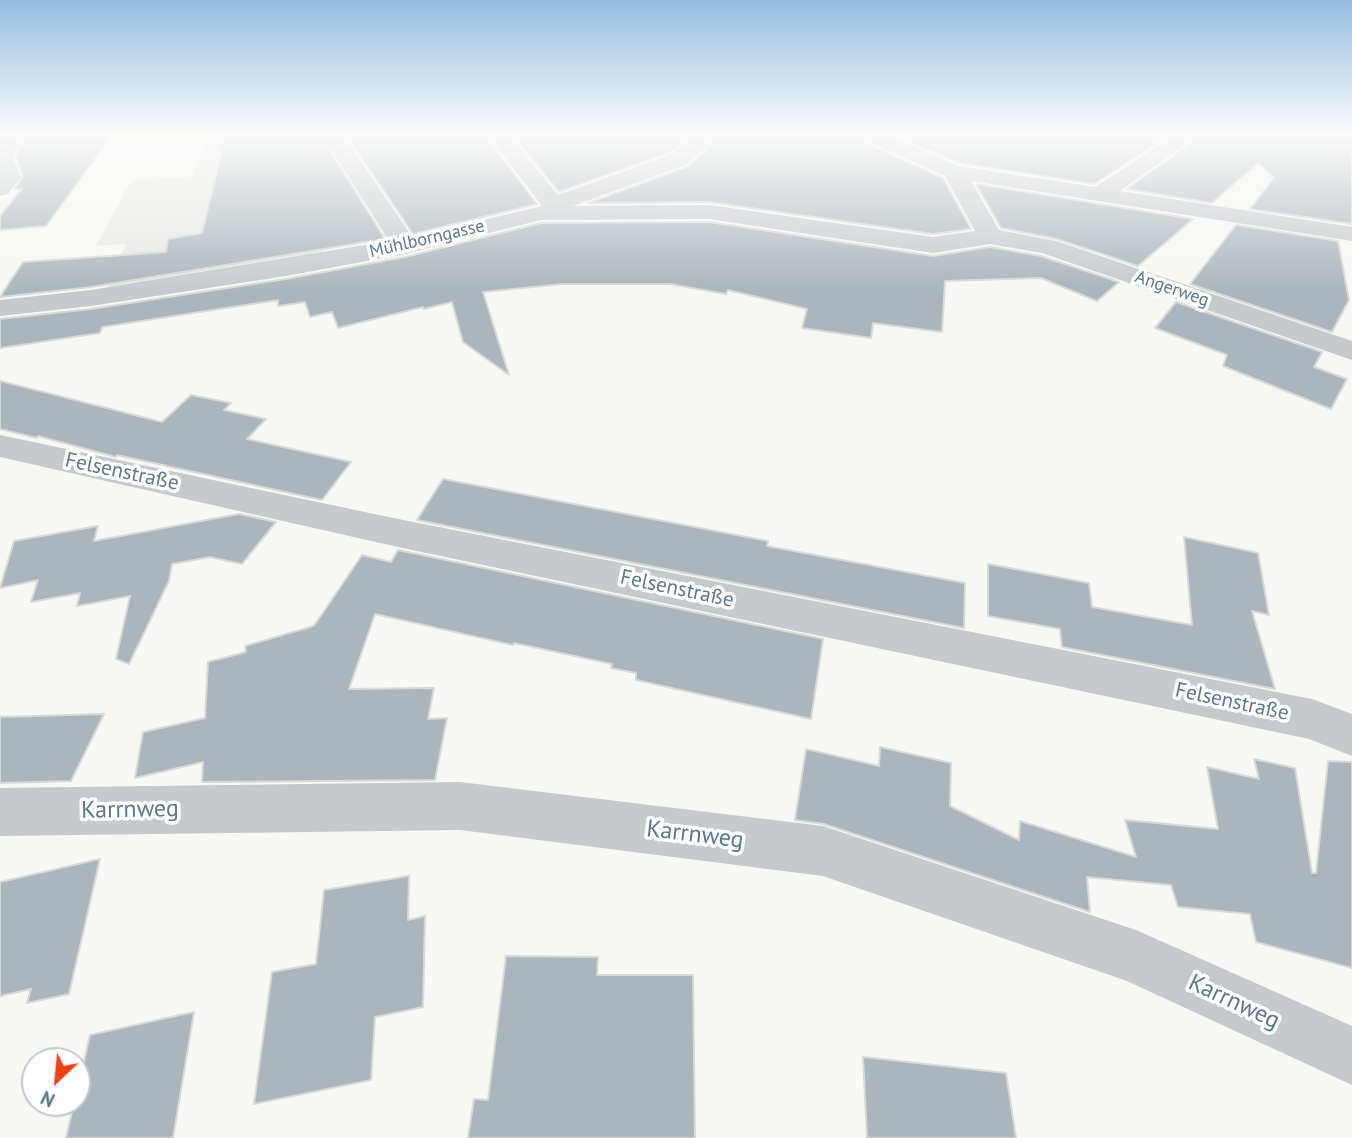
<!DOCTYPE html>
<meta charset="utf-8">
<style>
body{margin:0}
#map{position:relative;width:1352px;height:1138px;overflow:hidden;background:#f7f7f3;font-family:"PT Sans",sans-serif}
canvas{display:block}
.north{position:absolute;left:21px;top:1047px;width:70px;height:70px;box-sizing:border-box;background:#fff;border:2px solid #c1c9cf;border-radius:50%;rotate:206deg;font-size:19px;font-weight:700;line-height:28px;text-align:center;color:#637887}
.north::after{content:'';display:block;margin:auto;width:24px;height:32px;background:#f24117;clip-path:polygon(50% 0,100% 100%,50% 72%,0 100%)}
</style>
<div id="map">
<canvas width="1352" height="1138"></canvas>
<div class="north">N</div>
</div>
<script>
const ctx = document.querySelector('canvas').getContext('2d');
ctx.lineJoin = 'round';
function paint(path, color) { ctx.fillStyle = color; ctx.fill(path, 'evenodd'); }
function stroke(path, color, width, dash) { ctx.strokeStyle = color; ctx.lineWidth = width; ctx.lineCap = dash ? 'butt' : 'round'; ctx.setLineDash(dash || []); ctx.stroke(path); }
function label(font, color, halo, rows, align = 'center') {
  ctx.font = font + ' "PT Sans",sans-serif'; ctx.lineWidth = 7; ctx.setLineDash([]); ctx.textBaseline = 'middle'; ctx.strokeStyle = halo; ctx.fillStyle = color; for (const [text, x, y, turn = 0] of rows) {
    ctx.save(); ctx.translate(x, y); ctx.rotate((+turn || 0) * Math.PI / 180); ctx.textAlign = isNaN(turn) ? turn : align; if (halo) ctx.strokeText(text, 0, 0); ctx.fillText(text, 0, 0); ctx.restore();
  }
}
paint(new Path2D(`
 M208,133h116l4,5 -44,11 39,105 -217,37 20,-47 -30,2 35,-65 62,-5z`), '#e7e8e6');
const building = new Path2D(`
 M27,133h87l-68,93 -46,4v-14l22,-27h-7l8,-13 -7,-19z
 M226,133h93l66,106 -294,48 -91,10 23,-35 143,-10 2,-13 34,-6z
 M345,133h138l54,71 -124,30z
 M511,133h182l-22,19 -112,40z
 M723,133h128l5,6 87,39 28,51 -38,5 -224,-32 -121,1 101,-37z
 M889,133h284l-79,51 -134,-21z
 M1205,133h126l21,10v81l-102,-15 24,-31 -16,-15 -46,40 -85,-14z
 M976,184l217,35 -55,47 -81,-27 -56,-11z
 M709,222l224,34 57,-9 51,9 78,26 -22,19 -56,-23 -96,3 -3,51 -69,-9 -2,15 -69,-10 5,-19 -79,-19 -2,4 -56,-10h-108l-79,8 26,83 -46,-33 -11,-40 -28,7 -1,-2 -85,21 -6,-16 -22,5 -5,-15 -27,4v-6l-176,27 -2,6 -100,15v-29l91,-10 195,-30 119,-22 136,-34z
 M1236,225l102,16 11,59 -17,32 -142,-48z
 M1176,302l146,50 -8,15 33,12 -16,30 -108,-43 4,-11 -72,-27z
 M0,381l162,41 29,-27 40,8 -7,7 42,9 -19,20 104,23 -29,38 -205,-45 -1,2 -78,-21 -1,2 -37,-9z
 M443,479l325,62 -1,5 198,37 -1,45 -547,-108z
 M239,514l37,8 -34,42 -32,-7 -38,7 -3,17 -40,83 -13,-5 14,-63 -53,10 3,-13 -49,9 7,-22 -38,8 14,-47 84,-15 -4,15z
 M1184,537l74,16 11,62 -17,-4 23,78 -213,-42 -2,-18 -72,-13v-52l101,19 3,24 100,18z
 M398,550l425,89 -12,80 -175,-39v-7l-25,-5 1,-4 -98,-21 -1,2 -138,-31 -26,75 85,-1 -6,31 19,-1 -12,62 -233,2 1,-20 -68,16 8,-46 62,-14 3,-56 38,-10 -1,-6 69,-20 48,-71 29,7z
 M104,714l-33,67 -71,2v-66z
 M880,747l71,16 -1,43 69,34 1,-19 116,36 -11,-37 93,9 -11,-62 52,12 -5,-20 41,9 17,105h4l12,-112 24,1v206l-96,-26 -6,-28 -72,-7 -7,-22 -84,-8 3,35 -266,-88 -29,-4 11,-71 73,17z
 M100,859l-31,135 -42,9 4,-14 -31,7v-114z
 M409,876l-1,44 17,-4 -2,91 -48,10 -4,63 -117,24 18,-132 44,-8 8,-74z
 M506,956l92,1 -1,18h96l2,163h-227l6,-39 14,1z
 M194,1012l-21,126h-107l8,-35h3v-11l13,-57z
 M863,1057l143,16 10,65h-149z`);
paint(building, '#acb5bb');
stroke(building, '#d8d8d6', 2);
paint(new Path2D(`
 M5,133h20l-12,24 8,20 -13,17 -8,2v-55z
 M321,133h21l70,104 130,-31 -56,-73h21l51,62 114,-41 25,-21h23l-32,31 -115,42 136,-1 224,32 42,-6 -30,-55 -88,-39 -3,-4h28l77,33 136,21 83,-54h24l-82,58 232,36v14l-381,-60 28,49 57,11 296,100v19l-310,-107 -52,-9 -57,9 -224,-34 -168,1 -136,34 -119,22 -195,30 -91,10v-16l91,-10 298,-49z
 M1338,133h14v8l-11,-4z
 M0,435l398,84 914,180 40,15v42l-43,-17 -911,-192 -398,-90z
 M460,782l363,44 313,104 216,96v59l-225,-104 -304,-105 -363,-46 -460,6v-48z`), '#c6cacd');
const sky = ctx.createLinearGradient(0, 0, 0, 292);
sky.addColorStop(0, '#97bdde');
sky.addColorStop(0.46, '#fbfbfa');
sky.addColorStop(1, '#fbfbfa00');
ctx.fillStyle = sky;
ctx.fillRect(0, 0, 1352, 292);
label('18px', '#637887', '#fff', [
 ["Mühlborngasse",427,239,-13],
 ["Angerweg",1172,289,19]
]);
label('21px', '#637887', '#fff', [
 ["Felsenstraße",122,472,12],
 ["Felsenstraße",677,589,12],
 ["Felsenstraße",1232,702,12]
]);
label('24px', '#637887', '#fff', [
 ["Karrnweg",130,810,-1],
 ["Karrnweg",695,835,7],
 ["Karrnweg",1234,1002,25]
]);
</script>
